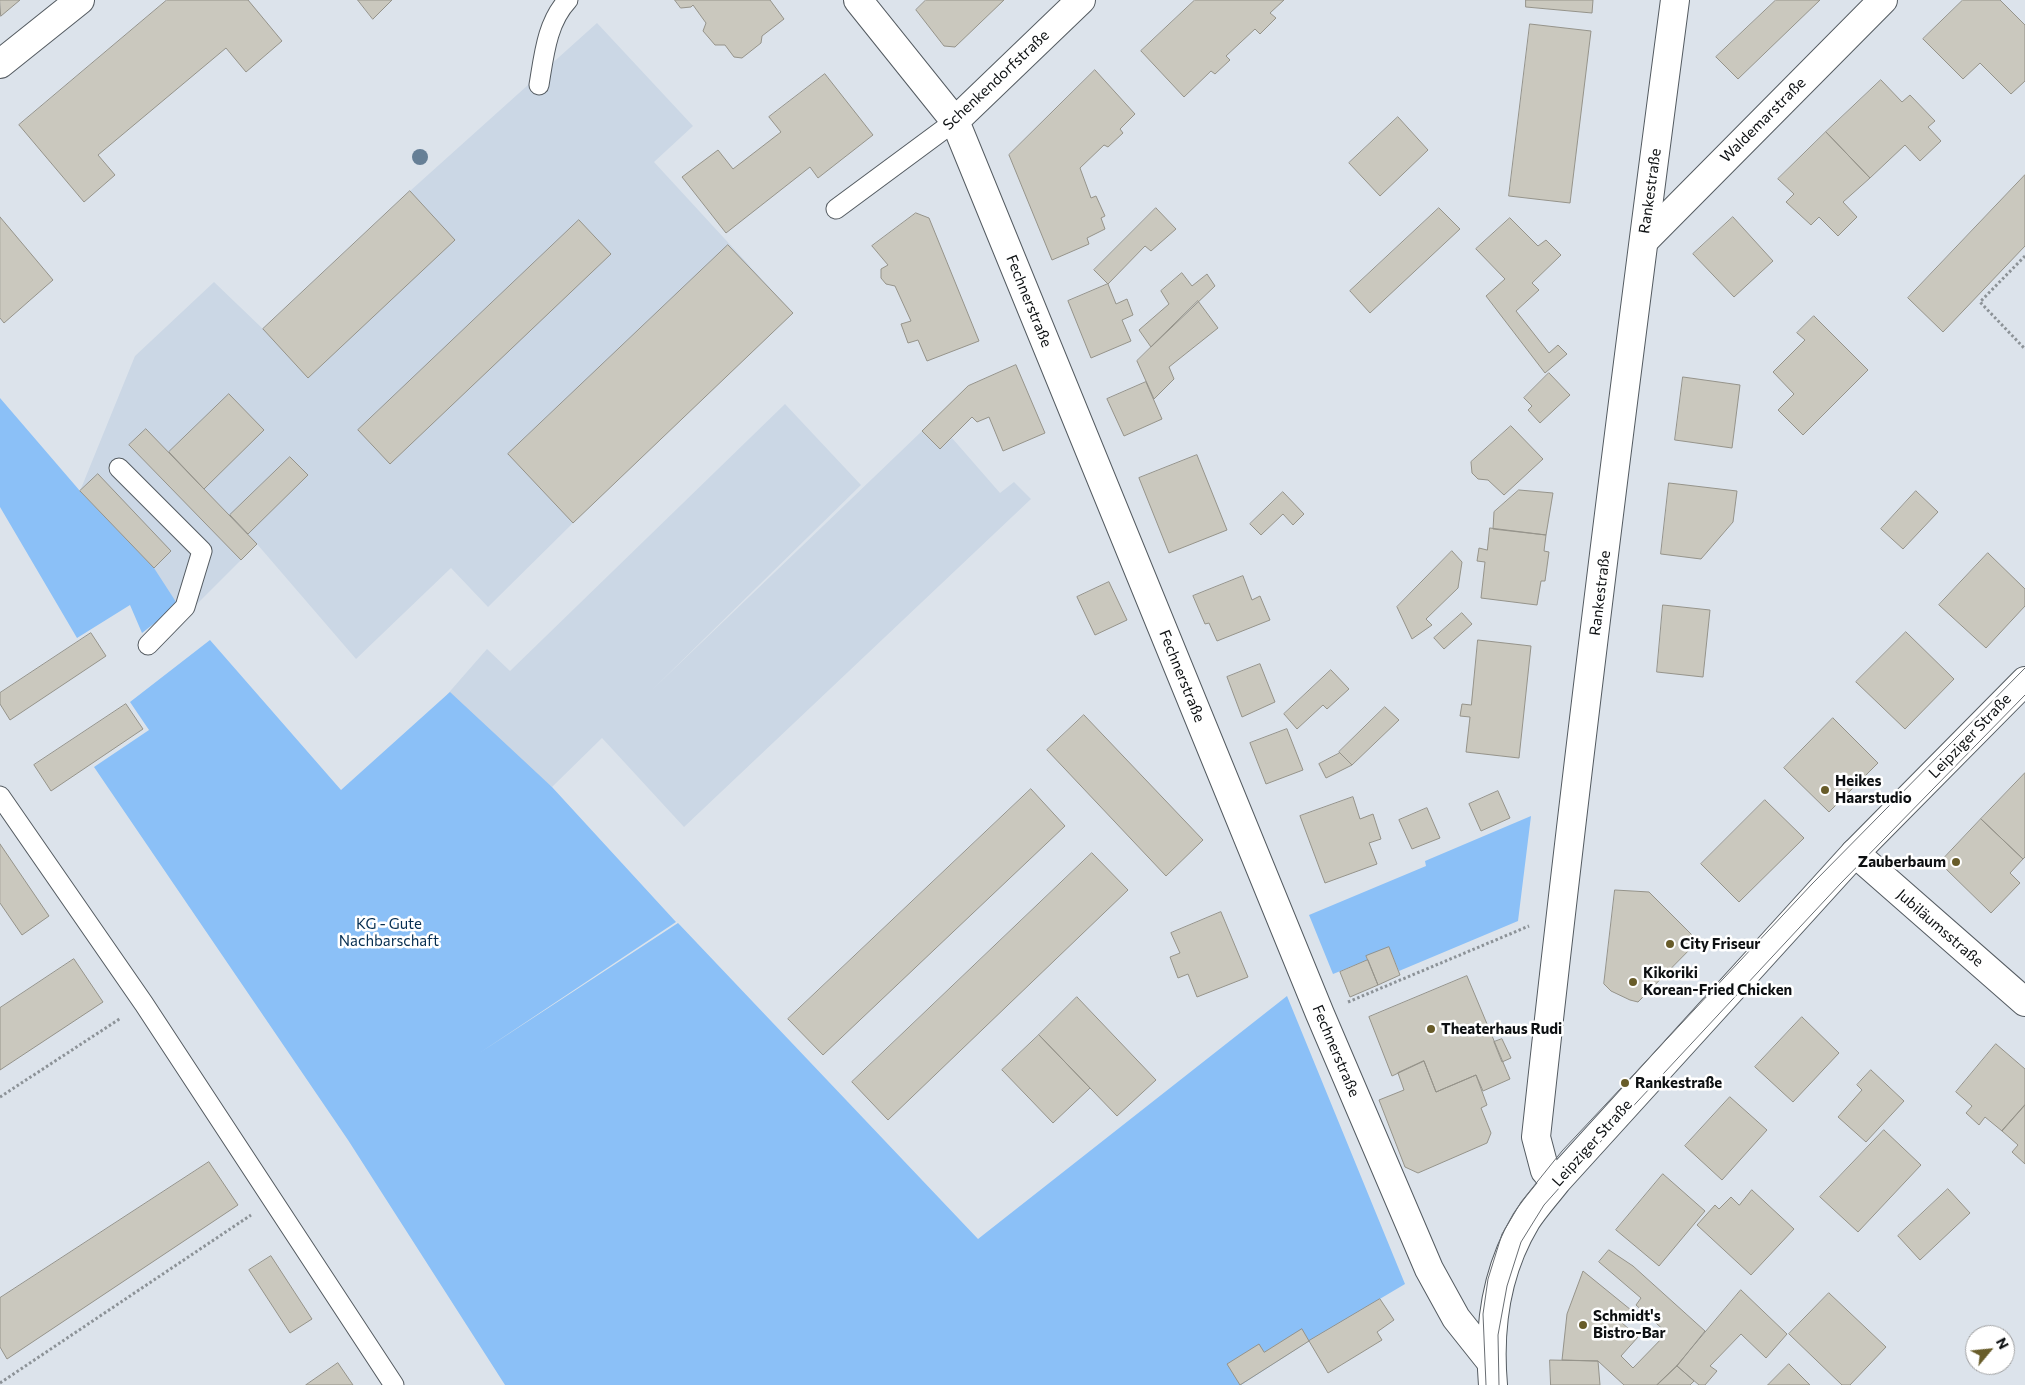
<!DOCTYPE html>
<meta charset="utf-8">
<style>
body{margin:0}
#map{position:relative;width:2025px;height:1385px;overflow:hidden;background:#dce3eb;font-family:Commissioner,sans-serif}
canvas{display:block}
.north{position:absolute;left:1965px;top:1325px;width:50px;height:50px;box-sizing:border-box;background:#fff;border:1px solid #9e9fa0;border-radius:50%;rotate:62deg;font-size:14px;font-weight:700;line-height:20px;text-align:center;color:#0d1012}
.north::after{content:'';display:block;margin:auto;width:18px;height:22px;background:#685c29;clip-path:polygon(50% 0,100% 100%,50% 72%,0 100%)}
</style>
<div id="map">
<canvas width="2025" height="1385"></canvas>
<div class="north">N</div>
</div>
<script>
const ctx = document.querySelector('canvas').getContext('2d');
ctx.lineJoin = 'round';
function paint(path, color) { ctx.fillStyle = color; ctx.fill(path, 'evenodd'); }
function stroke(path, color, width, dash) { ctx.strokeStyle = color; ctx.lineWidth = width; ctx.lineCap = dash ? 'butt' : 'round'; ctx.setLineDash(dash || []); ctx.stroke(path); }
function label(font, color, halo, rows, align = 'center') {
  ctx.font = font + ' Commissioner,sans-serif'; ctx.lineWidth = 5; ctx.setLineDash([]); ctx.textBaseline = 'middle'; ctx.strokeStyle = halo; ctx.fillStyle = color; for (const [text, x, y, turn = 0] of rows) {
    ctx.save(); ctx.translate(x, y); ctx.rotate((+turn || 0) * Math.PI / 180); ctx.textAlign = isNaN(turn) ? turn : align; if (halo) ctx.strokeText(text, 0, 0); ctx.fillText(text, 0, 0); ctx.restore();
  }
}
paint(new Path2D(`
 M597,23l96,103 -39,36 139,151 -220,210 -85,84 -37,-39 -95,91 -99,-115 -70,70 -107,-123 55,-135 79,-74 49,47 147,-138z
 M785,404l76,81 -209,205 270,-259 18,18 12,-11 48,55 14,-11 17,17 -347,328 -82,-89 -50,49 -107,-90 42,-48 23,22z`), '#cbd7e5');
paint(new Path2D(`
 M0,398l80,93 74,77 24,37 -36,28 -12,-28 -53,33 -77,-131z
 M210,640l131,150 109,-98 102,95 124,135 -195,130 197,-129 300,316 309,-243 118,288 -96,57 -68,44h-736l-157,-245 -254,-373 55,-37 -19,-28z
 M1531,816l-13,105 -119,50 -10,-23 -23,9 2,3 -35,14 -24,-59 117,-49 -1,-5z`), '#8bc0f7');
const building = new Path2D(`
 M0,0h20l-19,16z
 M167,0h81l34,41 -36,31 -20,-24 -128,107 17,20 -31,27 -65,-77z
 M358,0h34l-19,19z
 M675,0h95l14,19 -22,17 -1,7 -19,15 -8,-1 -9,-12h-10l-12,-14 3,-8 -13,-18 -2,2 -10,1z
 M926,0h78l-49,47 -11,-1 -28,-36z
 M1195,0h89l-14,13 6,5 -16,16 -5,-5 -29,27 4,4 -15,14 -4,-3 -27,26 -43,-46z
 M1526,0h67l-1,13 -66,-6z
 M1776,0h44l-82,79 -22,-22z
 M1963,0h37l25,25v56l-14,13 -31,-31 -17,16 -40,-40z
 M1530,24l61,7 -21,172 -61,-7z
 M1095,70l40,44 -15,15 3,4 -15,14 -4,-2 -24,23 11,30 5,-2 9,20 -4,2 4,11 -18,9 2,6 -37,16 -43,-105z
 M825,74l48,61 -55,43 -8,-11 -84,66 -44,-56 36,-27 15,19 48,-37 -12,-15z
 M1881,80l21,22 8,-7 25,26 -7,6 13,14 -21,20 -15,-16 -35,33 -44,-46z
 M1398,117l30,33 -48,46 -31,-33z
 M1826,132l44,46 -27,24 14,15 -19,19 -19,-19 -8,8 -25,-23 8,-8 -16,-15z
 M2025,175v71l-82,86 -35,-34z
 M410,191l45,49 -147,138 -45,-49z
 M1156,208l20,21 -25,22 -6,-5 -37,38 -14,-14z
 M1439,208l21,21 -90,84 -20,-22z
 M916,213l13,5 50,123 -52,20 -9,-21 -10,3 -7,-19 10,-3 -16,-35 -9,-2 -5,-6v-9l7,-4 -16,-19z
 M0,217l53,63 -49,43 -4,-5z
 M1733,217l40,44 -39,36 -41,-43z
 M1510,218l28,28 8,-6 15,15 -29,28 7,7 -23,21 33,42 9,-8 9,9 -22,19 -59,-77 19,-17 -29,-30z
 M579,220l32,34 -221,210 -32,-34z
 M728,245l65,68 -220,210 -65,-69z
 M1182,273l10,13 15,-12 8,12 -64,61 -12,-17 30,-26 -8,-13z
 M1108,284l8,20 11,-5 6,16 -11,5 9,21 -40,17 -23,-57z
 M1198,301l20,27 -49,39 5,12 -20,20 -17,-38z
 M1814,316l54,54 -65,65 -25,-25 16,-16 -21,-22 32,-32 -8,-7z
 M1016,365l29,68 -42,18 -14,-34 -12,5 -5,-5 -32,32 -18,-18 46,-45z
 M1549,373l21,22 -30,28 -12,-13 4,-4 -8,-8z
 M1683,377l57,8 -8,63 -57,-8z
 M1146,382l16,37 -38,17 -17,-37z
 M229,394l35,36 -60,59 -35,-37z
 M1511,426l32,33 -39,36 -16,-15 -10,-1 -6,-6 -1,-11z
 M146,429l111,115 -16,16 -112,-115z
 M1197,455l30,75 -58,23 -30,-75z
 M290,457l18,18 -60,59 -18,-19z
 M98,474l73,77 -17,17 -74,-77z
 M1669,483l68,8 -4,31 -32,37 -40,-5z
 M1519,490l34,3 -7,42 -53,-6 1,-17z
 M1916,491l22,21 -35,37 -22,-20z
 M1283,492l21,22 -11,11 -10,-11 -22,21 -11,-11z
 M1490,528l56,7 -2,16 5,1 -4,29h-4l-4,24 -56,-7 4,-36 -8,-1 2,-13 8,2z
 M1452,551l10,11 -4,26 -32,31 6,6 -20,14 -15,-32z
 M1988,553l37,36v17l-39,42 -47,-43z
 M1243,576l9,24 8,-4 10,24 -53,21 -8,-18 -4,1 -12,-28z
 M1109,582l18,38 -32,15 -18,-38z
 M1663,605l47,5 -7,67 -46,-5z
 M1462,613l10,11 -28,25 -10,-11z
 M1906,632l48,47 -49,50 -49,-47z
 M91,633l15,23 -96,64 -10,-16v-11z
 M1478,640l53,6 -12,112 -53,-6 4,-35 -10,-1 2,-12 9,1z
 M1260,664l15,38 -33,15 -15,-40z
 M1331,670l18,19 -22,20 -4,-4 -26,24 -13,-15z
 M126,704l17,25 -92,62 -17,-26z
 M1385,707l14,13 -47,45 -13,-13z
 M1084,715l119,125 -37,36 -119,-126z
 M1833,718l45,45 -49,49 -45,-44z
 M1287,729l16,41 -37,14 -16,-41z
 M1340,753l12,12 -26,13 -7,-14z
 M2025,773v84l-2,2 -42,-40z
 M1031,789l34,37 -242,229 -35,-36z
 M1498,791l12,27 -29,13 -12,-27z
 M1353,797l7,22 13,-5 8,25 -12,4 8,21 -52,19 -25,-67z
 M1765,800l39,38 -65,64 -38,-38z
 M1427,808l13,30 -28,11 -13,-29z
 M1981,819l42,40 -13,14 10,10 -29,30 -46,-45 -1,-10z
 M0,844l49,72 -27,19 -22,-32z
 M1092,853l36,37 -240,230 -36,-38z
 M1615,890l34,2 49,49 -60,61 -8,-2 -19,-9 -7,-7z
 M1221,912l27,65 -51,20 -9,-23 -10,4 -8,-21 10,-4 -9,-20z
 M1389,947l11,28 -22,10 -12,-29z
 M74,959l29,43 -103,68v-62z
 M1368,960l10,25 -28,12 -10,-25z
 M1467,976l43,103 -27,12 -7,-16 -40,17 -12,-31 -32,15 -23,-59z
 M1077,997l79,83 -39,36 -78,-81z
 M1802,1017l37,36 -46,49 -38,-35z
 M1039,1035l51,53 -37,35 -51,-53z
 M1502,1039l9,19 -9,4 -8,-20z
 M1996,1044l29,25v36l-23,26 -17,-14 -6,8 -13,-12 6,-7 -16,-14z
 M1424,1061l12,31 40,-17 11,30 -6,3 10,25 -4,10 -69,30 -13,-6 -26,-67 25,-10 -6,-17z
 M1871,1070l33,31 -38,41 -28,-25 24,-27 -5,-5z
 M1730,1097l37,33 -45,50 -37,-34z
 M2025,1105v59l-13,-12 6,-7 -16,-14z
 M1884,1130l37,35 -63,67 -38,-35z
 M209,1162l29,43 -231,154 -7,-12v-49z
 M1663,1174l42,37 -46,55 -43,-36z
 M1948,1189l22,24 -50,47 -22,-24z
 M1752,1190l42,39 -43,46 -54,-50 18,-20 4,4 12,-12 8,8z
 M1609,1250l24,16 72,65 -28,35 -20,19h-33l-26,-24 -36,-1 5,-46 16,-43 48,39 -10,12 17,15 -17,19 12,12 34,-35 -31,-28 5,-7 -42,-36z
 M271,1256l41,63 -22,14 -41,-63z
 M1741,1290l46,44 -21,24 -25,-24 -31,32 7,5 -12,14h-6l-22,-19z
 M1829,1293l57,54 -36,38h-8l-53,-51z
 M1380,1299l14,21 -17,12 5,8 -54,33 -19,-32z
 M1302,1329l7,12 -69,44 -13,-21 32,-20 5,8z
 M1550,1360l48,1 2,24h-49z
 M338,1363l15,22h-47z
 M1789,1364l21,21h-42z
 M1677,1366l17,15 -4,4h-33z`);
paint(building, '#cac8be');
stroke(building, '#95938a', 1);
const lane = new Path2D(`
 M539,85c5,-30 8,-63 29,-85
 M836,209l119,-88
 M119,468l83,83 -17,56 -37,38
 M0,796l144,208 250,381`);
const street = new Path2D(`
 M858,0l97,121 365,893 109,255 27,49 35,44
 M0,64l80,-64
 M955,121l126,-121
 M1644,241l239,-241
 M1855,853l170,149`);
const secondary = new Path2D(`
 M1557,1181l-12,-10 -9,-34c41,-379 89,-758 139,-1137
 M1493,1385c-5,-58 3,-114 33,-164 9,-14 21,-27 31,-40l298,-328 170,-172`);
stroke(lane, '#545b61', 21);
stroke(street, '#545b61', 30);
stroke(secondary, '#545b61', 30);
stroke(new Path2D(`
 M2025,256l-45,46 45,47
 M1348,1002l181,-76
 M0,1097l121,-79
 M0,1383l251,-168`), '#8c9297', 3, [2.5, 2.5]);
stroke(lane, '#fff', 19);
stroke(street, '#fff', 28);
stroke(secondary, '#fff', 28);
stroke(new Path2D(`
 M1486,1385l-3,-71 5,-35 14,-45 19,-32 41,-51 250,-267 213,-216
 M1499,1385l-1,-50 9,-49 14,-44 23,-37 66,-74 230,-247 185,-189`), '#696e73', 1);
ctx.fillStyle = '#667f96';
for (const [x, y] of [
 [420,157]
]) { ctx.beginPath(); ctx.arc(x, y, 8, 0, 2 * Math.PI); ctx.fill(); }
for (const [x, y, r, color] of [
 [1825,790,5,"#685c29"],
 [1956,862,5,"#685c29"],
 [1670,944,5,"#685c29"],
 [1633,982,5,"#685c29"],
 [1431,1029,5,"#685c29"],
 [1625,1083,5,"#685c29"],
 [1583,1325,5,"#685c29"]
]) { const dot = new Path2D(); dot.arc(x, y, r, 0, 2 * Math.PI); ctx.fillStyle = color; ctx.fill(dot); stroke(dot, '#fff', 2); }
label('15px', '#0d1012', '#fff', [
 ["Schenkendorfstraße",996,80,-43],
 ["Waldemarstraße",1763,120,-45],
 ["Rankestraße",1650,191,-82],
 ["Fechnerstraße",1029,301,68],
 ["Rankestraße",1600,593,-83],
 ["Fechnerstraße",1182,676,68],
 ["Leipziger Straße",1970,736,-46],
 ["Jubiläumsstraße",1940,928,41],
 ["Fechnerstraße",1336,1051,67],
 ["Leipziger Straße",1592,1143,-48]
]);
label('bold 15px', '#0d1012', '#fff', [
 ["Heikes",1835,781],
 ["Haarstudio",1835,798],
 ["Zauberbaum",1946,862,"right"],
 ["City Friseur",1680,944],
 ["Kikoriki",1643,973],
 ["Korean-Fried Chicken",1643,990],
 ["Theaterhaus Rudi",1441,1029],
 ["Rankestraße",1635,1083],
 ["Schmidt's",1593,1316],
 ["Bistro-Bar",1593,1333]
], 'left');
label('15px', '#062e51', '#fff', [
 ["KG - Gute",389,924],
 ["Nachbarschaft",389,941]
]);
</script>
